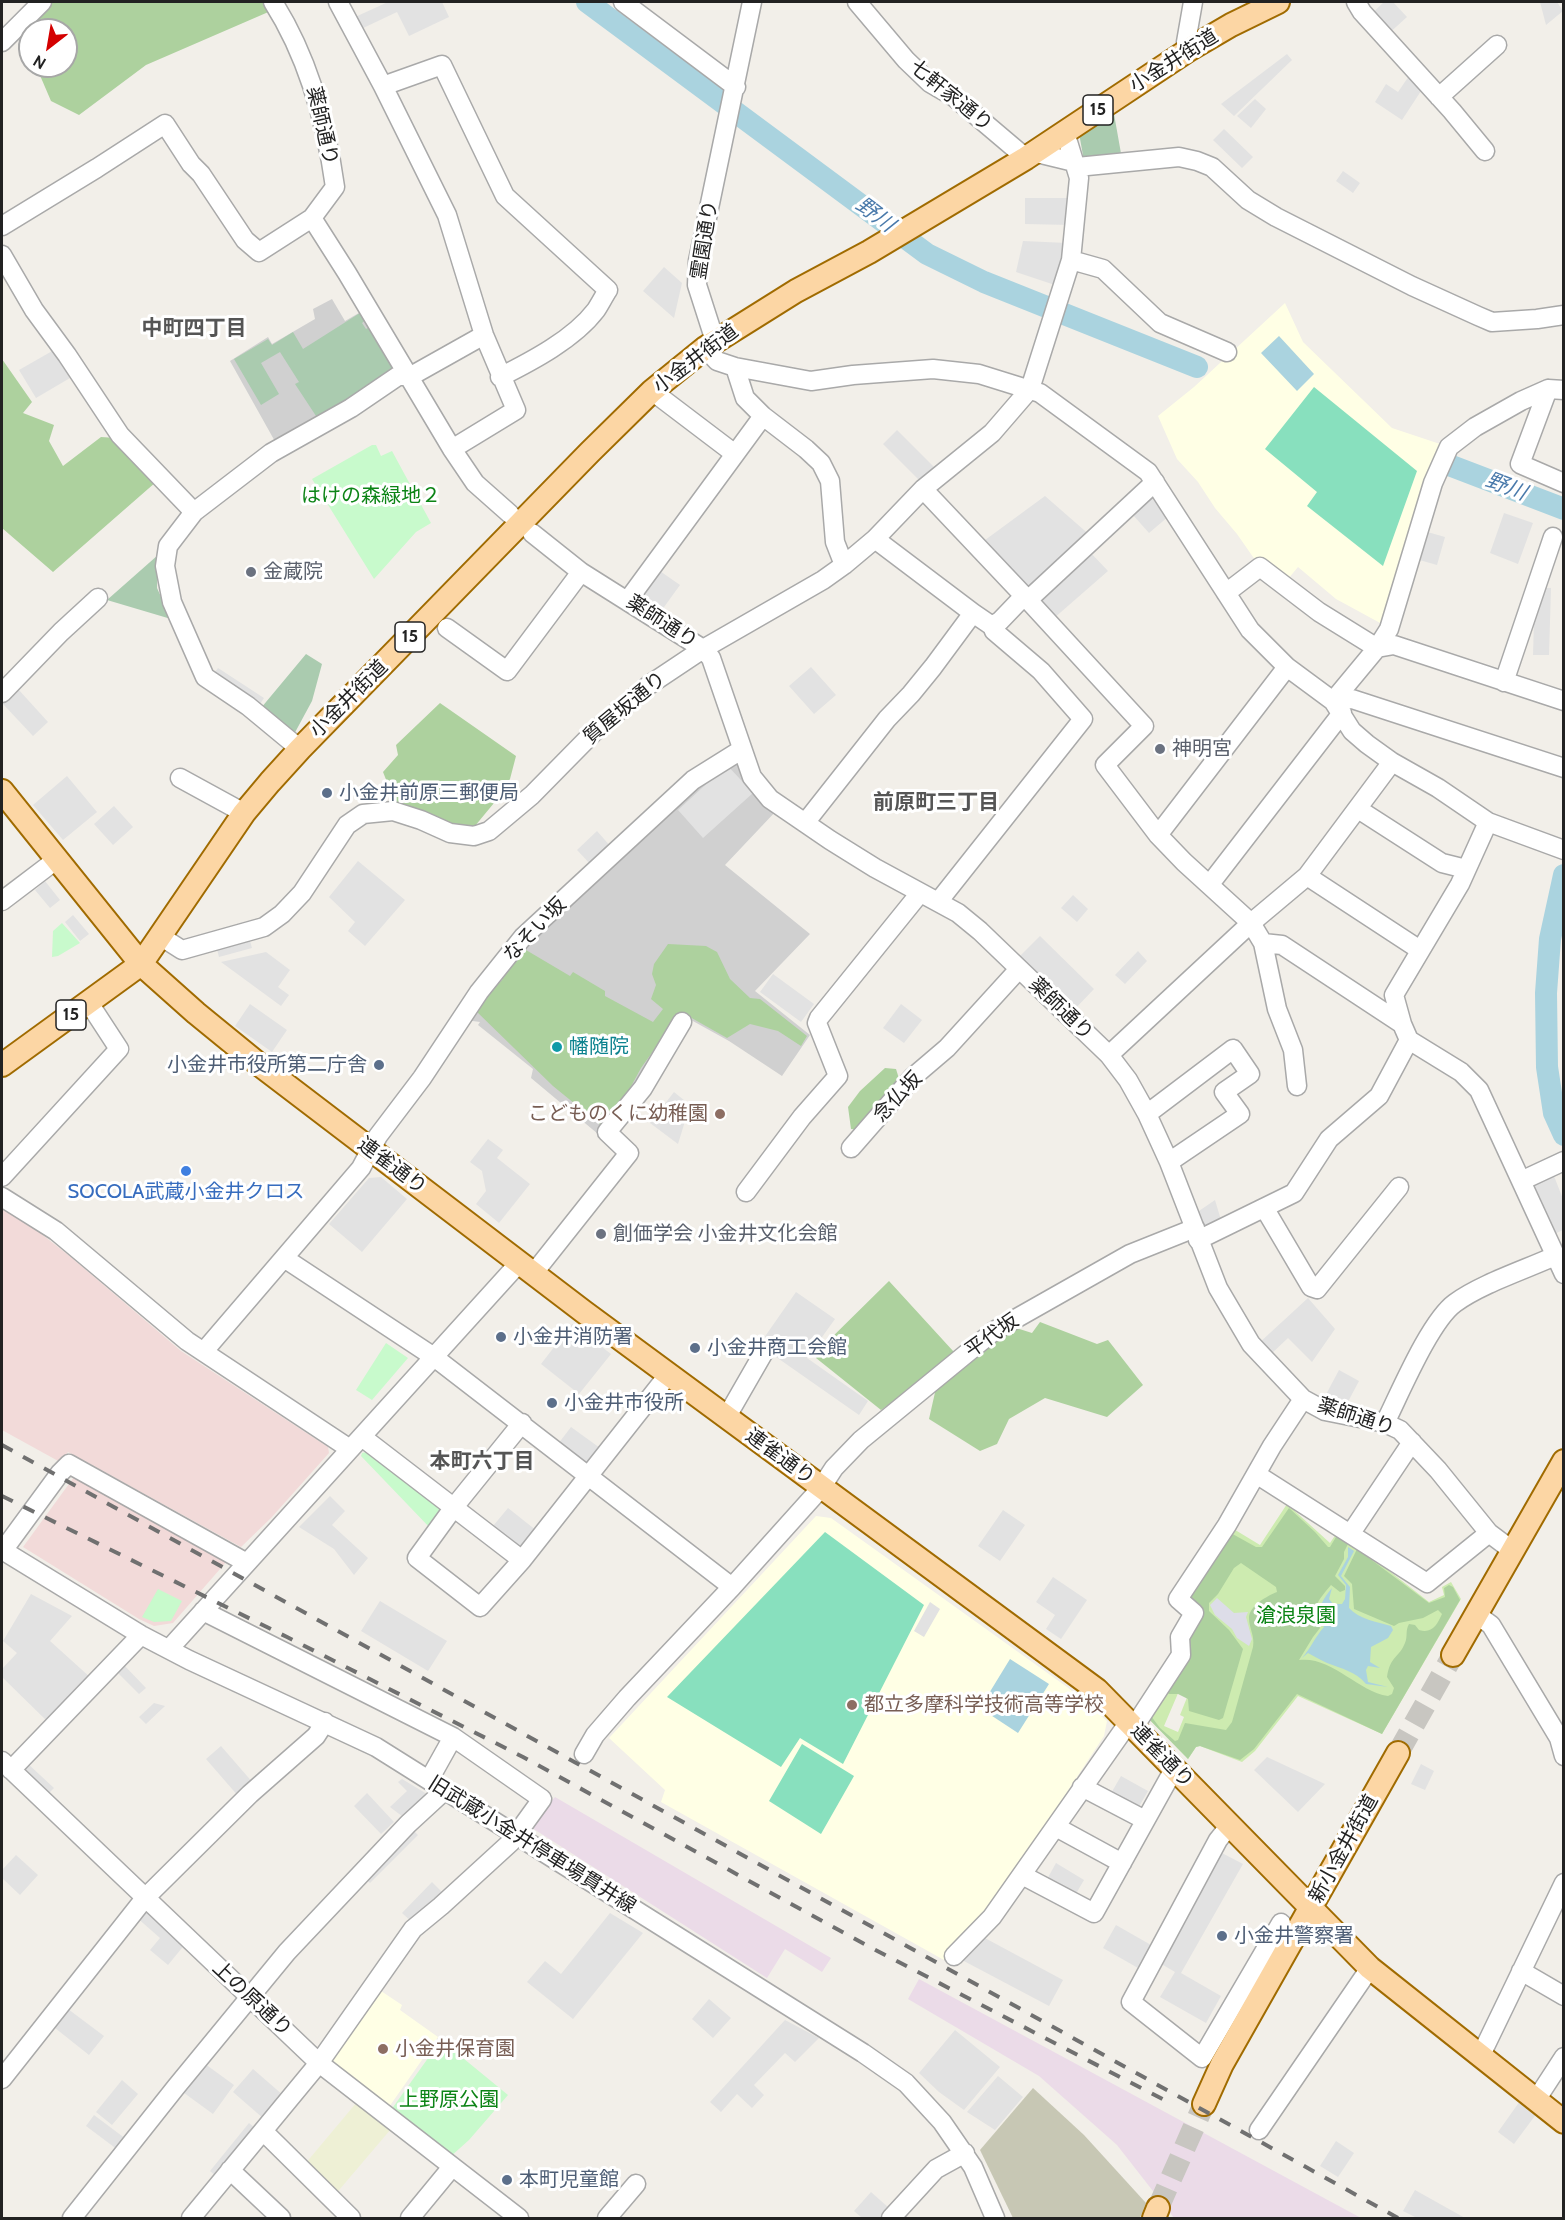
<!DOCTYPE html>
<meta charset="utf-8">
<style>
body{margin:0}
#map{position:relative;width:1565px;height:2220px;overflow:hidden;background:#f2efe9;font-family:Cabin,sans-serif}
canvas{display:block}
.frame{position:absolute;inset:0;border:3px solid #222;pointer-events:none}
.north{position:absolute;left:18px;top:18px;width:60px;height:60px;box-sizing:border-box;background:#fff;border:2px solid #a7a7a7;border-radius:50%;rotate:211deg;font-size:16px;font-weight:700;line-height:24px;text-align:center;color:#222}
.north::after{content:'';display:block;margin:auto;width:21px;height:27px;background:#d40000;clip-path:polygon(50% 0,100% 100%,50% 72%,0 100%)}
</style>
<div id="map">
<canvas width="1565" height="2220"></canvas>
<div class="frame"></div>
<div class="north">N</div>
</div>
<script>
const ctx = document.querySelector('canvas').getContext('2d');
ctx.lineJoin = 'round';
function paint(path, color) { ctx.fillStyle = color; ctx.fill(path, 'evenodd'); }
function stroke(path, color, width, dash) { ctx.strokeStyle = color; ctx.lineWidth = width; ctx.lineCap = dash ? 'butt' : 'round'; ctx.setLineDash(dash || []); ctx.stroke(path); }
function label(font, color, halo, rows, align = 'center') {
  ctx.font = font + ' Cabin,"Noto Sans JP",sans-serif'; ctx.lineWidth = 6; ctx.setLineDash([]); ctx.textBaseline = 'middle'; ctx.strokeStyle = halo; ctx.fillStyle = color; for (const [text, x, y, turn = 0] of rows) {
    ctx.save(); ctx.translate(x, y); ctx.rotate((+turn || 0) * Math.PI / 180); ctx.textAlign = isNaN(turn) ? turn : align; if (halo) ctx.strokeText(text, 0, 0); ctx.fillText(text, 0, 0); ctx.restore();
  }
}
paint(new Path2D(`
 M2,1203l70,55 109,93 147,96 1,6 -58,65 -30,29 -173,-95 -8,10 -58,-32z
 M74,1477l153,84 -54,62 -19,3 -15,-7 -116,-72z`), '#f2dad9');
paint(new Path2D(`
 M555,1797l276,161 -9,14 -37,-23 -18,29 -238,-152z
 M919,1979l442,239h-187l-57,-73 -78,-69 -131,-77z`), '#ebdbe8');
paint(new Path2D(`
 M1285,303l18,39 89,86 57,19 -67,177 -46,-25 -38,-32 -15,18 -23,-18 -23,-33 -22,-26 -17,-26 -21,-23 -19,-43 36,-29z
 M816,1516l15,2 236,169 40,34 -3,15 -113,171 -47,53 -283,-158 4,-12 -56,-52z
 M378,1989l24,16 -2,5 38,27 -49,70 -60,-45z`), '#ffffe5');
paint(new Path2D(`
 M332,299l13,22 19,-11 33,53 -120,82 -47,-84 38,-24 4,7 43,-25 -2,-10z
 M741,761l36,49 -52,55 85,69 -55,57 55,44 -28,41 -53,-35 -47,-26 -36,60 -48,59 -67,-56 2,-9 -55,-44 2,-3 -15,-2 71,-92 155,-139z`), '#d0d0d0');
paint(new Path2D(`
 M1033,2088l51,47 62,68 -6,15h-127l-33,-68z`), '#c7c7b4');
paint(new Path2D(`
 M357,2102l34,27 -57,67 -29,-32z`), '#eef0d5');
paint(new Path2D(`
 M1287,1504l43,39 8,-12 91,71 15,-7 -2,-8 9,-5 10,17 -79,135 -84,-38 -43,55 -13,11 -42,-16 -4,1 -8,12 -43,-44 82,-190 33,20zM1179,1691l9,4 -8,20 4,2 -6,15 -14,-6z`), '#cdebb0');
paint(new Path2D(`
 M47,2h221l5,8 -127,55 -67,50 -28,-14 -15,-35h30v-36h-36v22l-10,-22z
 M2,359l30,43 -9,11 31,12 -5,16 14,25 38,-29 15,1 40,44 -103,90 -51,-44z
 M440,703l76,53 -6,23 -16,24 -24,29 -73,-25 -14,-35 15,-17 -2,-10z
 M668,944l38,2 11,6 13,27 20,19 10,1 47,37 -6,10 -23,-15 -28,-7 -23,14 -46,-26 -40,56 -13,24 -26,34 -49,-40 -78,-76 27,-30 17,-26 7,-4 44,26 3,-4 32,19v5l48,26 10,-13 -12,-10 5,-14 -4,-11 2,-10z
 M885,1068l11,1 5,16 -41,45 -9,-1 -3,-22 12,-16z
 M889,1281l75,82 46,-37 22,7 8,-11 57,22 11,-4 35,45 -36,32 -62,-19 -36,21 -12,25 -17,7 -51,-32 7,-31 -18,-4 -37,26 -65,-52 5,-10z
 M1289,1508l26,24 13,15h2l6,-10 4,-1 8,8 -4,8v7l-9,17 10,10v4l-5,2 -9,-7c-14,17 -20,22 -11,43l-7,9 -14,23c33,-4 58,31 89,36l4,-2 2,-6 -7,-11c3,-21 12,-19 18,-34 3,-7 0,-12 4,-19l6,1 4,5c13,4 18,-5 23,-16l-4,-4 -15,8 -24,5 -5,3 -40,-17 -2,-25 -8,-8 13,-27 72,54 16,-6 -1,-9 5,-3 4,2 7,13 -78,134 -85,-40 -43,55 -14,11 -40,-14 -4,1 -8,12 -43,-44 6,1 9,12 15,13 3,-1 7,-17 41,7 6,-8 21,-75c2,-11 -4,-19 -4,-29 0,-12 18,-22 28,-26l-1,-5 -35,-24 -7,5 -16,26 -9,9v8l20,19 14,19 -20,69 -4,2 -30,-9 -1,-12 -10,-5h-9l-3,-3 25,-40 -3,-12v-42l41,-65 27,15h6z`), '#add19e');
paint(new Path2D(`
 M1114,114l8,45 -38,2 -5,-28z
 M363,311l4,8 -5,4 4,6 7,-4 22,45 -77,49 -23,-35 4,-2 -19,-30 -19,11 18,31 -18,11 -27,-46 34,-20 4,6 21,-13 10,17z
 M158,555l-1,33 14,31 -64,-19z
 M306,654l16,10 -10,37 -20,37 -31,-30z`), '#aacbaf');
paint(new Path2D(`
 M372,445h4l5,11 11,-5 39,72 -15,9 -42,47 -62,-100z
 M62,923l18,20 -22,13 -6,1 1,-26z
 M386,1343l22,15 -36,42 -16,-10z
 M370,1451l70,54 3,9 -12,15 -70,-73 1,-3z
 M158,1589l24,12 -11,20 -17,1 -12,-5z
 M441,2040l67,55 -39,45 -19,17 -59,-47z`), '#c8facc');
paint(new Path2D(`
 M1314,387l103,84 -34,95 -76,-60 10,-14 -52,-43z
 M825,1532l99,73 -81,159 -43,-26 -19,29 -114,-70z
 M802,1744l52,32 -33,58 -52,-33z`), '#88e0be');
paint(new Path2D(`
 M388,2h54l7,15 -40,19 -12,-24 -38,18 -6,-12z
 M1384,2h9l14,15 -21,19 -18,-19z
 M1540,2h17l6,9 -17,14z
 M1287,54l5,6 -58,56 -13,-12z
 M1409,76l12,15 -19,29 -27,-18 11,-18 12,8z
 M1255,99l11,10 -15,19 -14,-12z
 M1224,129l29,28 -11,11 -29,-28z
 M1343,171l17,12 -7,10 -17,-12z
 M1025,198h46v27l-46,-1z
 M1023,241l44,2 -12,42 -39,-13z
 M664,267l18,16 -8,35 -31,-27z
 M54,350l16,28 -34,20 -17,-28z
 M897,430l38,38 -14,14 -38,-38z
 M1045,496l47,41 -64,55 -47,-49z
 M1152,498l17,18 -20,17 -16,-18z
 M1504,513l29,10 -15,41 -28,-11z
 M1424,531l21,6 -8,28 -21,-6z
 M1089,551l19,20 -55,48 -18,-20z
 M657,569l23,16 -21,29 -22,-16z
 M1535,587l16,1 -2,67h-16z
 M811,667l25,28 -22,19 -25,-28z
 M218,668l46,30 -6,9 -46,-31z
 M18,689l30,33 -15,14 -30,-32z
 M727,765l26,28 -50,45 -25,-28z
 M67,776l30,36 -34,28 -30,-35z
 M114,806l19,21 -20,18 -19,-21z
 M597,831l15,17 -19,19 -16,-17z
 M358,861l47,39 -40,46 -17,-15 7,-9 -26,-25z
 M45,881l15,19 -10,8 -15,-18z
 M1073,895l15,14 -11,13 -16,-14z
 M73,915l16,19 -9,7 -15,-19z
 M1040,936l54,53 -21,22 -54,-54z
 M249,937l3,11 -33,9 -3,-11z
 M1138,951l9,10 -22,23 -10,-9z
 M266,952l24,18 -12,17 11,8 -8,11 -60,-44z
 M773,974l41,30 -13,18 -41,-30z
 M250,1004l37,26 -15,22 -37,-26z
 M901,1004l21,16 -18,23 -21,-15z
 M674,1092l16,13 -12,39 -28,-21z
 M488,1139l15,11 -6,8 33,26 -31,39 -23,-19 10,-13 -4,-20 -12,-9z
 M1552,1171l11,28v31l-13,6 -22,-55z
 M381,1177l26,22 -45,53 -33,-28 40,-46z
 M1215,1200l6,20 -20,7 -5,-14z
 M796,1292l39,27 -28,39 61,43 -9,14 -100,-70z
 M1308,1298l27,31 -23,33 -24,-24 -19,18 -11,-12z
 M572,1324l39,30 -32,40 -38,-30z
 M1339,1370l20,11 -17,32 -20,-11z
 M571,1427l29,21 -13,17 -29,-21z
 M330,1496l15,15 -13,14 36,33 -14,17 -20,-26 -35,-22z
 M508,1508l29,23 -15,18 -29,-23z
 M1003,1510l22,15 -25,36 -22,-15z
 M1053,1577l34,23 -26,39 -15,-10 9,-14 -19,-13z
 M31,1594l41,22 -22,25 41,37 -41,46 -48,-47v-8l15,-16 -14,-12z
 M380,1601l67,40 -19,30 -67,-40z
 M930,1602l10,7 -16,28 -10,-6z
 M122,1663l24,25 -7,6 -24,-24z
 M154,1703l11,3 -19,18 -7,-7z
 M221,1746l33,38 -15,13 -33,-38z
 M1267,1757l58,27 -27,28 -44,-42z
 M26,1762l28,26 -8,8 -28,-26z
 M1421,1764l13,7 -9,19 -14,-6z
 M1121,1776l27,15 -11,19 -27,-15z
 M402,1779l30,18 -25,23 -17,-13 17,-16 -9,-9z
 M367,1793l27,29 -13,12 -27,-28z
 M411,1828l7,7 -48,48 -8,-7z
 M1220,1852l23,12 -62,109 40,23 -15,27 -46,-26 15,-25 -17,-10z
 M16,1855l22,20 -18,20 -18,-17v-8z
 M1056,1863l28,17 -10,17 -28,-16z
 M432,1882l11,11 -30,30 -11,-10z
 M144,1907l42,36 -18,22 -18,-15 10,-12 -25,-22z
 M610,1913l33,20 -70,86 -46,-37 18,-21 16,13z
 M1116,1925l35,20 -13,23 -35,-20z
 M983,1937l80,43 -14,26 -87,-46z
 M709,1999l22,19 -18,20 -21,-19z
 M64,2006l40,30 -15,19 -39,-31z
 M785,2020l34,18 -24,24 -10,-9 -31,32 10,10 -12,13 -15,-14 -16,18 -11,-10z
 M955,2030l45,37 -36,43 -25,-18 -20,-19z
 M201,2061l33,24 -21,29 -33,-24z
 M253,2069l31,27 -20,23 -31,-27z
 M998,2076l25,21 -28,33 -28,-18z
 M122,2080l16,14 -26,31 -16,-13z
 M1520,2101l17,12 -23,31 -16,-12z
 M94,2115l32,24 -8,11 -32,-24z
 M249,2123l6,5 -39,48 -6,-5z
 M1336,2141l18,12 -16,24 -18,-11z
 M1415,2190l50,28h-48l-14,-7z
 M871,2192l18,16 -9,10h-18l-8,-7z`), '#e2e2e2');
paint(new Path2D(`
 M1217,1598l17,15 14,-1 -2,5 6,22 -3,7 -12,-8 -5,-9 -17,-14 -5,-10z`), '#dddde8');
paint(new Path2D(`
 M1279,336l35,38 -17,17 -36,-38z
 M1348,1547l6,4 -13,25 9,11 -1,21c10,11 28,14 42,18l2,4 -5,8 -17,9 -1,15 10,6 -12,-2 -2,4 2,12 20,5 -22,-3c-11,-13 -24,-15 -39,-21 -7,-3 -13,-7 -19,-10l-6,5c9,-10 13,-21 22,-31 -10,-14 -2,-27 8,-39l-3,11 4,5h9l3,-5 1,-14 -8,-10 10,-18z
 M1010,1659l39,25 -31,49 -38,-25z`), '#aad3df');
stroke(new Path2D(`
 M587,2l340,252 57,28 213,85
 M1449,465l115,44
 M1564,875l-14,64 -4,54 1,74 7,46 10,22`), '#aad3df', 22);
stroke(new Path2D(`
 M1398,1753l55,-98
 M1158,2208l46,-104`), '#c8c6c1', 22, [22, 11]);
const minor = new Path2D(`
 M273,2c35,55 53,120 62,185l-23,31 35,55 105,176 23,34 35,31
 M338,2l45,84 64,129 37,120 32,75 -64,39
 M623,2l113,85
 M857,2l49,58 24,23 24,14 72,61
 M1356,2l6,10 90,99 33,40
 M2,42l40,-40
 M1190,49l-4,-7 7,-40
 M383,86l59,-21 63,131 103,94c-4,6 -8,14 -12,20 -22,29 -64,51 -96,67
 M1439,97l58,-52
 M1038,149l3,5 33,8
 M1077,167l102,-10 18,4 15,6 36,33 28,17 136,69 66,30 14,6 45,-3 27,-4
 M2,226l95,-58 68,-44 26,40 10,10 44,66 14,12 53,-34
 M2,255l32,55 33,45 53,80 74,77
 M1071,260l32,9 57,54 67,29
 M715,341l-18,-56 1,-24 54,-259
 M705,348l12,13 18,6 76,14 42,-6 80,-6 46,5 61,19 108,79 102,158 37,37 46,34 19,30 15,13 25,18 46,26 50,34 76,28
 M735,367l10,31 18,18 43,33 15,14 9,18 5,61 9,23
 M1548,389l-28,75 44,19
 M652,391l83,63
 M1155,482l-127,118 116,126 -39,39 53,70 26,27 67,61 12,20 14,66 16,41 4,36
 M923,489l105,111
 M532,533l49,39 122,77 8,9 41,119 18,22 60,41 45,28 83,45 22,18 129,124 19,25 19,34 22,48 49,126 33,56 52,55 22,12 60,12 15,7 38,40 51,63 24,18
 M875,539l98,74
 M1226,593l34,-26 59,45 58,36 12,-19 44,-146 16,-36 26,-20 46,-26 27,-12 16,1
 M628,600l135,-184
 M992,626l8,-5 24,-25
 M447,628l60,43 74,-99
 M1504,682l49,-145
 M2,693l59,-61 37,-34
 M1333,701l44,-53 17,-3 170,56
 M1333,701l19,-2 212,69
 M300,749l-52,-43 -43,-29 -33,-75 -7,-36 3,-20 26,-34 77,-59 80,-45 47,-32h13l73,-41
 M180,778l64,35
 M1358,809l84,54 24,6
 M1488,822l-28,62 -66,111 8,29 7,16 52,32 18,18 85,184
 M805,823l82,-104 24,-25 22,-27 40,-54 19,13 2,5 47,40 42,48 -145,183
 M1158,835l129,-168
 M1307,876l113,74
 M1210,884l132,-171
 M2,901l54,-41
 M160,936l22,14 82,-23 18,-13 20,-21 45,-68 16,-11 30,-3 28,9 29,13 24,3 15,-5 43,-36 63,-64 54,-46 54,-36 120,-69 21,-15 31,-26 48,-50 69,-56 38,-44 41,-129 8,-82 -11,-36 -6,-9
 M1263,943l19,2 120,79
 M1109,1055l142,-132 56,-47 85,-114
 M1147,1114l86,-65 17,25 -26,18 16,22 -71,48
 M851,1148l62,-71 34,-29 72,-79
 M2,1177l117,-128 -30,-46
 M1521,1181l43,-20
 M746,1192l56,-75 36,-41 -21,-53 2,-5 101,-125
 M2,1197l54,34 131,110 163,108
 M1265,1209l46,78 6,2 82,-102
 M1198,1240l96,-47 35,-54 50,-43 30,-56
 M284,1258l150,99 298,230
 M533,1274l96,-121 -22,-21 36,-44 39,-66
 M205,1350l156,-182 17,-32 44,-58 57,-86 44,-55 170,-157 48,-30
 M726,1418l38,-66
 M522,1423l-68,84 -37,51 63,49 42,-47 146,-185
 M1385,1423c15,-30 45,-102 70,-120 26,-19 69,-33 100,-47
 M362,1437l160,123
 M1256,1474l171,109 62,-50
 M1351,1533l61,-91
 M2,1550l139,85 48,25 187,87 487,306 43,30 36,39 31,45 22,51
 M2,1552l58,-79 9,-9 178,99
 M1476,1614l15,11 68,113 5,18
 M169,1649l350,-386
 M1134,1727l47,-72 -1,-18 14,-24 -16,-14 49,-74 45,-79 31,-47
 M584,1754l11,-19 32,-37 105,-111 89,-99 13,-20 27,-28 133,-109 136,-77 65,-26
 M2,1761l317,302 200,155
 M11,1770l130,-135
 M429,1780l24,-43
 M1082,1787l63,33
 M1230,1825l-12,15 -87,162 71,56 79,-135
 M1056,1827l66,36
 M1022,1875l72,38 80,-144
 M954,1956l38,-39 137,-195
 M1521,1971l43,25
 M1480,2057l84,-174
 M2,2079l143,-181 105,-104 66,-58 9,-14
 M1536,2100l28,-43
 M1259,2130l111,-162
 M263,2131l88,87
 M230,2170l51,48
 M72,2218l104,-131 111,-135 121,-128 37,-34
 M191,2218l128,-155 94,-134 28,-23 70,-64 31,-43 -89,-62 -250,-126
 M410,2218l42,-51
 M607,2218l29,-34
 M891,2218l45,-49 29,-16`);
const major = new Path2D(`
 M2,791l139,173 55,49 60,49 328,250 513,378 273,278 194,154
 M2,1065l139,-101 103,-151 26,-31 30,-33 290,-297 62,-61 53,-43 91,-57 73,-39 157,-94 164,-109 41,-24 47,-23
 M1453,1655l111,-194
 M1204,2104l18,-40 176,-311
 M1154,2218l4,-10`);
stroke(minor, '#a9a9a9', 21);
stroke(major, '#a06b00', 26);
stroke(minor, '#fff', 18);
stroke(major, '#fcd6a4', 22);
stroke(new Path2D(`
 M2,1445l1396,773
 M2,1496l285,141 236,120 343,188 304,158`), '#707070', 4, [12, 12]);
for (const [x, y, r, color] of [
 [251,572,6,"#6b7280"],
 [1160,749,6,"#6b7280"],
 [327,793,6,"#5c6f8a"],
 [557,1047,6,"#0f9aa8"],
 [379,1065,6,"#5c6f8a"],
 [720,1114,6,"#8d6e63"],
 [186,1171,6,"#3f7fe0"],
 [601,1234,6,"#6b7280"],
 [501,1337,6,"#5c6f8a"],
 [695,1348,6,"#5c6f8a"],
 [552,1403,6,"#5c6f8a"],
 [852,1705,6,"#8d6e63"],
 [1222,1936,6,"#5c6f8a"],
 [383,2049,6,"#8d6e63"],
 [507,2180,6,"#5c6f8a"]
]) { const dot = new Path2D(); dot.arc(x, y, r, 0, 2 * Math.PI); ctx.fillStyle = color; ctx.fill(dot); stroke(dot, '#fff', 2); }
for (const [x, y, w] of [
 [1098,110,30],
 [410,637,30],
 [71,1015,30]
]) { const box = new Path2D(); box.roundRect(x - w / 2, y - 15, w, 30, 4.5); ctx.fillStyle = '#fff'; ctx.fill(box); stroke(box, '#222', 1.5); }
label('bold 18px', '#222', null, [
 ["15",1098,110],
 ["15",410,637],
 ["15",71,1015]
]);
label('20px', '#222', '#fff', [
 ["小金井街道",1174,61,-32],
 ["七軒家通り",951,96,39],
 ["薬師通り",322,126,77],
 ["霊園通り",705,240,-81],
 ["小金井街道",696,359,-37],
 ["薬師通り",662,622,33],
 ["小金井街道",349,699,-45],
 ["質屋坂通り",625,708,-40],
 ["なそい坂",535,930,-46],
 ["薬師通り",1061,1009,44],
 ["念仏坂",898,1097,-47],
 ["連雀通り",392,1166,37],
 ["平代坂",992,1336,-35],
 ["薬師通り",1356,1417,18],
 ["連雀通り",780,1457,36],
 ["連雀通り",1162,1756,46],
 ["旧武蔵小金井停車場貫井線",532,1845,32],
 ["新小金井街道",1344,1849,-61],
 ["上の原通り",252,1999,43]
]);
label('20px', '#0c8416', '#fff', [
 ["はけの森緑地２",371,496],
 ["滄浪泉園",1296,1616],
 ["上野原公園",449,2100]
]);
label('20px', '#5b616d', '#fff', [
 ["金蔵院",263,572],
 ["神明宮",1172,749],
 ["創価学会 小金井文化会館",613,1234]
], 'left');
label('20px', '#4e5e75', '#fff', [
 ["小金井前原三郵便局",339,793],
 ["小金井市役所第二庁舎",367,1065,"right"],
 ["小金井消防署",513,1337],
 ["小金井商工会館",707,1348],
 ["小金井市役所",564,1403],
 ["小金井警察署",1234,1936],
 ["本町児童館",519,2180]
], 'left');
label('20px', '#0d838f', '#fff', [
 ["幡随院",569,1047]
], 'left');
label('20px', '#785e54', '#fff', [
 ["こどものくに幼稚園",708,1114,"right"],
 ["都立多摩科学技術高等学校",864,1705],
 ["小金井保育園",395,2049]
], 'left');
label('20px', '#366cbe', '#fff', [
 ["SOCOLA武蔵小金井クロス",186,1192]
]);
label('italic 21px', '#4a7aab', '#fff', [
 ["野川",875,215,37],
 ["野川",1506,487,21]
]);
label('bold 21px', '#555', '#fff', [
 ["中町四丁目",194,329],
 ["前原町三丁目",936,803],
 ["本町六丁目",482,1462]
]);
</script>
